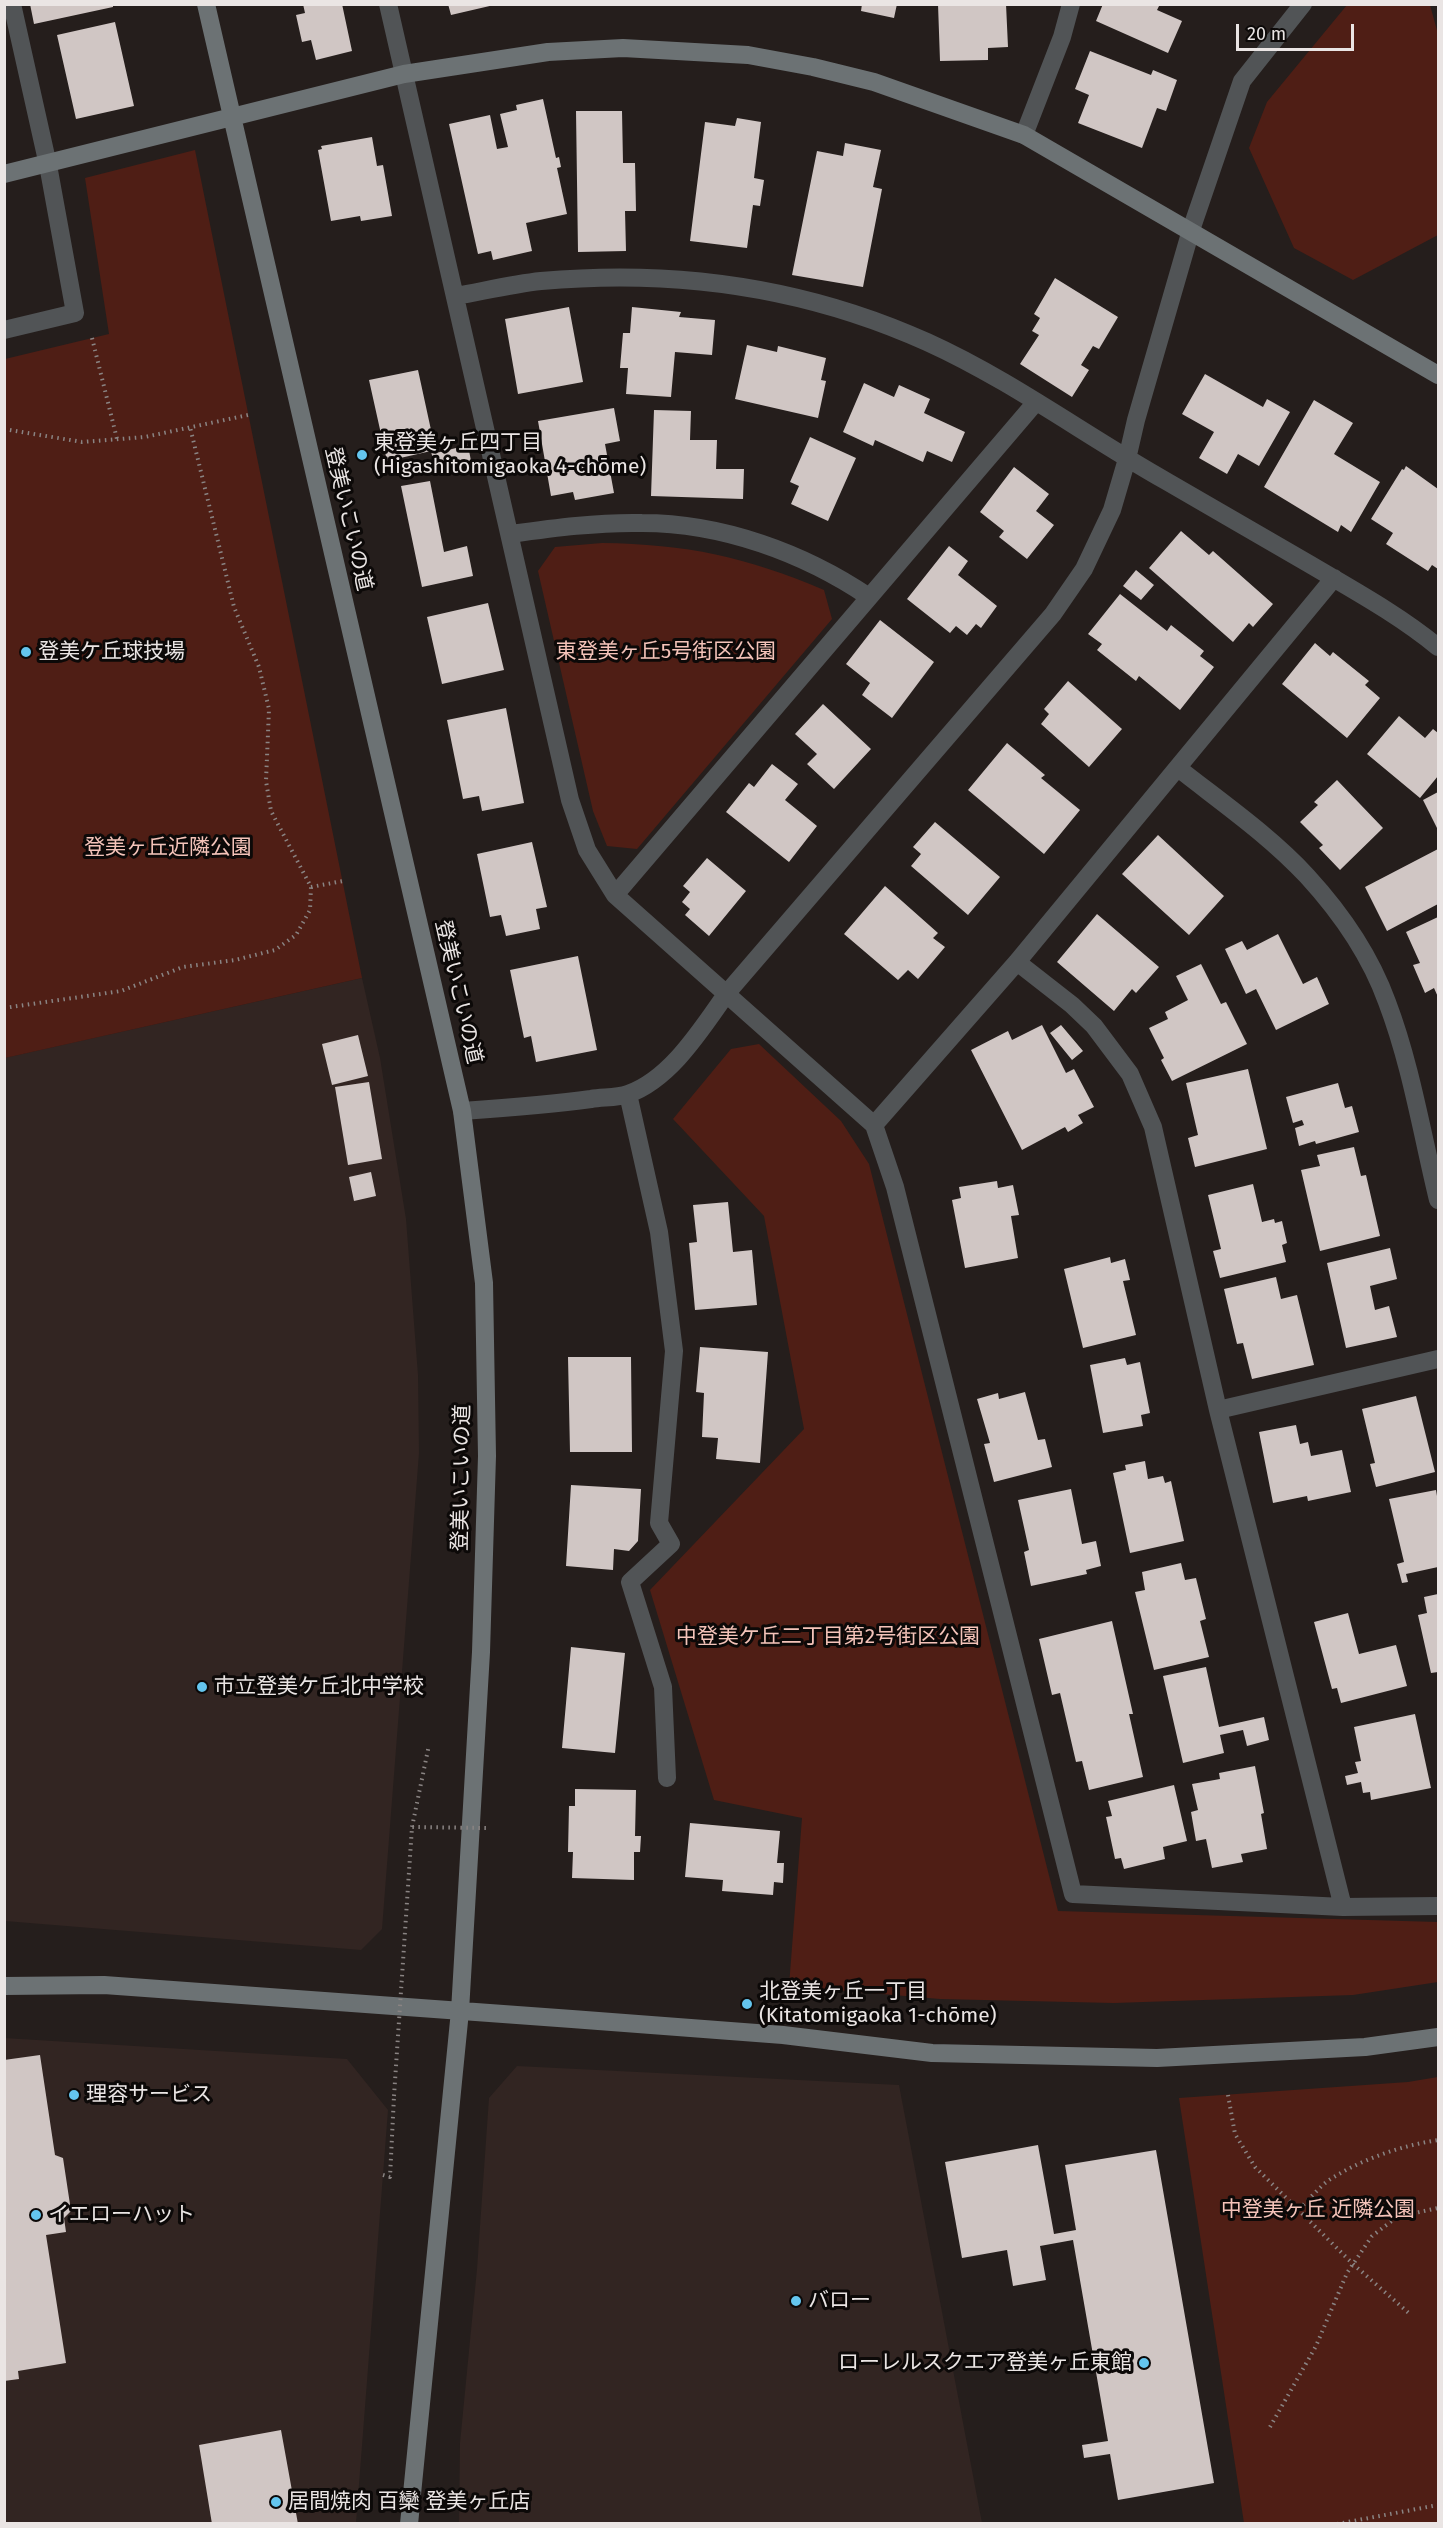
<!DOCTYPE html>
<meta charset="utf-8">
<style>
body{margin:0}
#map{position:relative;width:1443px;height:2528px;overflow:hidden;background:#251e1c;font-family:"Fira Sans",sans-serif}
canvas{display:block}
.frame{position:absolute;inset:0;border:6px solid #eae5e4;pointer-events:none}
.scale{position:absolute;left:1236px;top:24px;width:118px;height:27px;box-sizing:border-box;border:3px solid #eae5e4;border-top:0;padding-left:8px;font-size:18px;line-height:21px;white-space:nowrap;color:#eae5e4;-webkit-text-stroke:4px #0c0908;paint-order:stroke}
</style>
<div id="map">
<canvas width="1443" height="2528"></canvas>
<div class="frame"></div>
<div class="scale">20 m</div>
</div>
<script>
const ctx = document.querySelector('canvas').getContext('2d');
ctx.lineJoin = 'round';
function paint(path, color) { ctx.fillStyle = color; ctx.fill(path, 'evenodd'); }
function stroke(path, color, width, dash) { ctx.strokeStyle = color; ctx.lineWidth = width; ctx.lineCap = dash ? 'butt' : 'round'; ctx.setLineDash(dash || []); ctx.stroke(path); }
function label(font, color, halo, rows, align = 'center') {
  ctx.font = font + ' "Fira Sans","Noto Sans JP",sans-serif'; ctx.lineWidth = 6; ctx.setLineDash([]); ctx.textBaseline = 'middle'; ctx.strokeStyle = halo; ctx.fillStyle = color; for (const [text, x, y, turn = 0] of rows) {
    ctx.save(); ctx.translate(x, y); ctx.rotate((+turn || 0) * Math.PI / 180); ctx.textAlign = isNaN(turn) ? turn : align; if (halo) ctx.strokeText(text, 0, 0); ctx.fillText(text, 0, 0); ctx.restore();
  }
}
paint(new Path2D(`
 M362,978l18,80 26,161 12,156 1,78 -37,476 -21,21 -356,-29 -1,-863z
 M4,2038l343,21 41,51 -32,413h-351z
 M517,2066l382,19 83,438h-523l1,-80 17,-174 12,-171z`), '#322522');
paint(new Path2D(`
 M1347,5h83l8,29v201l-85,45 -59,-32 -45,-100 18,-46z
 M195,150l167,828 -357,80v-699l104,-25 -24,-156z
 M602,543c84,1 145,14 222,47l8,29 -195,230 -30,-3 -14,-35 -55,-240 17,-24z
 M759,1044l82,77 28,43 189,747 380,11v60l-85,13 -239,8 -174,-4 -151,-13 13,-168 -88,-18 -64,-210 154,-161 -40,-213 -91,-97 58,-70z
 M1438,2077v446h-194l-65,-425 229,-16z`), '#4f1e15');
paint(new Path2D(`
 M30,4h83v3l-79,17z
 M303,4h39l10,47 -36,9 -5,-20 -9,2 -6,-27 9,-2z
 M448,4h46v1l-43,10z
 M862,4h35l-3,14 -33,-7z
 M938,4h68l2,43 -20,1v12l-48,1z
 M1103,4h57l-3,6 25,11 -14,32 -72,-32z
 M115,22l19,84 -58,13 -19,-84z
 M1090,51l61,24 2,-5 24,10 -11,31 -9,-3 -15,40 -64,-25 11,-28 -14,-6z
 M543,99l13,59 3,-1 2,10 -4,1 10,46 -41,9 6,28 -39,9 -2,-9 -13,3 -29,-130 41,-9 7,34 11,-2 -8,-33 17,-4 -1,-5z
 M576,111h46l1,52h12l1,48h-11l1,40 -48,1z
 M737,118l24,4 -7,56 10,2 -4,26 -7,-1 -6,43 -57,-7 15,-119 30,4z
 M372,137l5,29 6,-1 9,51 -31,5 -1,-5 -29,5 -13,-71 4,-1 -1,-3z
 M845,143l36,7 -8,37 9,2 -19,98 -71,-12 25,-124 26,5z
 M1055,278l63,39 -19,32 -6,-3 -12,19 8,5 -17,27 -52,-33 19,-29 -7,-4 8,-13 -6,-4z
 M569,307l14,75 -65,12 -13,-75z
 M632,307l49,5 -2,5 36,3 -3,35 -37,-3 -4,45 -45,-3 2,-26h-8l3,-35h7z
 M747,345l30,7 1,-6 48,12 -5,22 5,1 -8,37 -83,-19z
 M418,370l18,83 32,-8 3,16 -36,8 -4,-18 -44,10 -18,-81z
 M1205,374l58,33 4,-8 23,13 -31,54 -21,-12 -11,20 -28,-16 15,-26 -32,-18z
 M864,383l30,14 5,-12 31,14 -6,14 41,19 -13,30 -25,-11 -4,11 -48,-22 -2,6 -30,-14z
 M1314,400l39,23 -19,31 46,28 -29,50 -10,-7 -3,7 -74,-45z
 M614,408l6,33 -15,3 9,49 -39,7 -2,-8 -22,4 -13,-75z
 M654,410l37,1 -1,29h27l-1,29h28l-1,30 -92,-3z
 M810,437l46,21 -28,63 -37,-17 8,-18 -9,-4z
 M1406,466l32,23v80l-6,-4 -4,6 -42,-27 7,-11 -22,-14 31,-50 2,1z
 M1014,467l35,27 -13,17 18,14 -27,34 -28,-22 5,-6 -24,-19z
 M430,481l14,71 23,-6 6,30 -51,11 -21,-101z
 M1181,531l28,24 4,-4 60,53 -20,23 -4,-4 -16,19 -84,-74z
 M949,546l19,15 -10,14 39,31 -16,22 -5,-4 -9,11 -11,-9 -6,7 -43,-34z
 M1136,570l18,15 -13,15 -18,-14z
 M1120,594l47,37 4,-6 33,26 -4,5 14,11 -34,43 -41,-34 -3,5 -39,-31 5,-6 -14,-10z
 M488,603l16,67 -62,14 -15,-67z
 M880,620l54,42 -42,56 -30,-23 8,-12 -24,-19z
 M1315,643l15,13 3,-4 36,29 -4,4 15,13 -33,40 -65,-54z
 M1068,681l54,48 -33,38 -48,-43 8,-10 -5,-5z
 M823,704l48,45 -37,40 -27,-25 10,-10 -22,-20z
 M506,708l18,95 -42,8 -3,-15 -16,3 -16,-79z
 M1399,716l26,22 8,-9 5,4v43l-18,22 -53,-44z
 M1007,743l38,32 -4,3 39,32 -36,44 -76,-64z
 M772,764l26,20 -13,16 32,26 -28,36 -63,-50 23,-29 5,4z
 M1337,780l46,48 -43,42 -21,-22 4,-3 -23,-23 18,-17 -4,-3z
 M1438,792v38l-15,-30z
 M935,822l65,55 -32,38 -57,-49 10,-12 -8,-7z
 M1158,835l66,61 -35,39 -67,-61z
 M532,842l15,65 -11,2 4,20 -34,7 -5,-21 -11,2 -13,-63z
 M1438,849v55l-51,27 -22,-44z
 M707,858l39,33 -37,45 -24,-21 5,-6 -8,-7 8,-10 -7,-6z
 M885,886l53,47 -5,5 12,9 -27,32 -10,-9 -10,10 -54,-46z
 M1097,914l62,53 -23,26 -4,-4 -18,22 -57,-49z
 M1438,917v80l-4,-9 -9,5 -12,-28 7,-2 -14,-31z
 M1278,934l25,50 14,-7 12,27 -53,26 -20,-41 -10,5 -21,-45 17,-8 5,9z
 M578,956l19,94 -61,12 -5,-26 -7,2 -14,-68z
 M1201,964l20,40 5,-2 21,42 -75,37 -11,-21 3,-2 -15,-30 19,-9 -3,-7 23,-12 -12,-24z
 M1042,1025l24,48 8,-4 20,38 -16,8 5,8 -15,9 -3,-5 -43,23 -51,-100 37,-19 4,9z
 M1061,1025l22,26 -11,9 -22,-27z
 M358,1035l10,41 -36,9 -10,-41z
 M1248,1069l19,80 -72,18 -7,-29 10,-3 -12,-52z
 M369,1082l13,77 -34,6 -13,-78z
 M1338,1083l7,25 7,-2 7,26 -43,12 -1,-3 -16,5 -4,-18 9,-3 -2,-5 -9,3 -7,-26z
 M1354,1147l7,29 5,-1 14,61 -60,15 -19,-81 19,-4 -3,-11z
 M371,1172l5,24 -22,5 -5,-24z
 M997,1181l1,7 15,-3 6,30 -8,1 7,42 -53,10 -13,-68 9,-2 -2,-11z
 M1253,1184l9,38 12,-3 1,4 7,-2 5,22 -5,2 4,17 -66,16 -7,-27 8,-2 -13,-54z
 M728,1202l5,50 19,-2 5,55 -62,5 -6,-67 8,-1 -4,-37z
 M1390,1248l7,31 -27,7 5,24 14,-4 8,31 -51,11 -19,-85z
 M1110,1257l1,6 14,-4 5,21 -7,1 13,54 -53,13 -19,-79z
 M1276,1277l5,22 16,-4 17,70 -62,14 -9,-36 -6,1 -13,-55z
 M700,1347l68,5 -8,111 -44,-4 2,-21 -16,-1 2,-44 -8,-1z
 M568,1357h63l1,95h-62z
 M1125,1358l2,7 13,-3 10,51 -9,2 2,11 -40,7 -13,-68z
 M1025,1392l13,48 7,-1 7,28 -58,15 -10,-38 6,-1 -13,-44 21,-6 1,6z
 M1416,1396l19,76 -59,15 -6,-23 5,-1 -13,-54z
 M1296,1425l4,19 8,-2 3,14 31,-6 9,42 -43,9 -1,-5 -34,7 -14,-71z
 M1145,1461l3,18 15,-3 2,7 6,-2 13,60 -54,12 -17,-80 13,-3 -1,-5z
 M571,1485l70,4 -3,52 -9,10 -15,-2 -1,21 -47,-4z
 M1071,1489l11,55 14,-3 5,25 -15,4 1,4 -56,12 -7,-34 5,-2 -11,-50z
 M1436,1490l2,12v65l-32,7 2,8 -6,1 -5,-19 7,-2 -15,-63z
 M1181,1563l4,17 11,-2 10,41 -6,2 9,36 -55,13 -19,-78 10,-2 -3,-18z
 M1438,1594v78l-7,1 -13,-58 9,-2 -3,-16z
 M1348,1613l11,41 37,-9 11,41 -66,17 -4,-15 -5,1 -18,-67z
 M1112,1621l21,93h-4l14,63 -54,13 -7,-29 -6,1 -16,-69 -8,2 -13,-56z
 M571,1647l54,6 -10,100 -53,-5z
 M1206,1667l13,60 45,-10 5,23 -22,6 -4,-16 -23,5 4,18 -41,10 -20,-87z
 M1415,1714l16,74 -60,12 -1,-8 -7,1 -2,-11 -14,3 -2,-9 13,-3 -3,-11 6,-1 -7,-34z
 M1255,1766l9,47 -3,1 6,35 -26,5 2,8 -31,6 -6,-29 -10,2 -5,-29 7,-2 -6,-26 28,-5 -1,-6z
 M1174,1785l13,56 -24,6 2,12 -41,10 -3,-11 -6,1 -9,-42 6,-1 -4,-15z
 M575,1789l61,1 -1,46h6l-1,16h-6v28l-62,-2 1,-26h-5l1,-46h6z
 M690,1823l90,8 -3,32h7l-1,20 -9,-1 -1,13 -51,-4 1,-11 -38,-3z
 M40,2055l15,100 8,3 8,53 -7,7 2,14 -20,3 20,128 -48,8 1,8 -15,2v-321z
 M1038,2145l16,89 22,-4 -11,-65 91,-15 58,333 -96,17 -8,-46 -26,4 -2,-13 26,-4 -35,-201 -33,6 6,34 -33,6 -6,-36 -45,8 -17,-96z
 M281,2430l17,94h-86l-13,-79z`), '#d0c6c4');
stroke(new Path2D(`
 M92,338l25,101
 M4,429l78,13 63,-5 103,-22
 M311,887l32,-6
 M4,1008l117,-17 62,-24 52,-7 40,-10 21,-15 14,-25 1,-23 -40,-76 -5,-30 3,-72 -10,-42 -25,-60 -44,-180
 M412,1827l17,-82
 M1228,2095l7,39 20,33 98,97 58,51
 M383,2175l7,2 4,-81
 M1299,2209c10,-9 19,-21 30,-29 33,-21 71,-34 109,-40
 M1270,2427l46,-81 31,-73 25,-37 25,-19 41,-9
 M1337,2524l101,-19`), '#8a8483', 4, [1.5, 4.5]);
stroke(new Path2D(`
 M388,4l182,796 17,50 28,45 259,230 21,62 178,707 270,13 95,-1
 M1024,135l38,-98 9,-33
 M456,296c28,-5 57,-12 85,-15 133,-12 264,6 386,61 84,38 159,94 239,139 48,28 97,56 145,84 44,26 88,50 127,82
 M4,330l71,-17 -27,-148 -36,-161
 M510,534c44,-6 88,-12 132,-11 80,0 162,30 227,74
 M1178,768c43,34 91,67 129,108 33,36 63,79 80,126 24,63 35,132 51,198
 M615,895l421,-493
 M1017,962l55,43 22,21 36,48 23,53 65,283 125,497
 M628,1094l31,138 15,119 -15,172 12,21 -41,38 33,105 4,91
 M462,1111c43,-3 86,-6 129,-12 12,-2 26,-1 37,-5 43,-15 74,-66 99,-101l326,-379 31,-45 28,-59 15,-51 9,-39 55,-190 51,-149 61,-77
 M874,1125l143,-163 317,-384
 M1218,1410l220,-51`), '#515456', 18);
stroke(new Path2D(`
 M206,4l256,1107 22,172 3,173 -6,196 -21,359 -51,513
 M4,174l400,-100 144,-22 75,-4 125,7 65,12 61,15 150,53 414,240
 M4,1986l100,-1 468,34 211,16 149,18 225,5 208,-11 73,-10`), '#6c7274', 18);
stroke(new Path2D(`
 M394,2096l18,-269 74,1`), '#8a8483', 4, [1.5, 4.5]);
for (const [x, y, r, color] of [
 [362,455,6,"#64c5ee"],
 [26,652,6,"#64c5ee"],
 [202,1687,6,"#64c5ee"],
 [747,2004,6,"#64c5ee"],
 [74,2095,6,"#64c5ee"],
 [36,2215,6,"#64c5ee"],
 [796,2301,6,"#64c5ee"],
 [1144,2363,6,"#64c5ee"],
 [276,2502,6,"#64c5ee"]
]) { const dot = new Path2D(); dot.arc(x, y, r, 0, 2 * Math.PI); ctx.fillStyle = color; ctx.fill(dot); stroke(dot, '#0c0908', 2); }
label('21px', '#eae5e4', '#0c0908', [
 ["東登美ヶ丘四丁目",374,443],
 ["(Higashitomigaoka 4-chōme)",374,467],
 ["登美ケ丘球技場",38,652],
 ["市立登美ケ丘北中学校",214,1687],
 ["北登美ヶ丘一丁目",759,1992],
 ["(Kitatomigaoka 1-chōme)",759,2016],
 ["理容サービス",86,2095],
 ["イエローハット",48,2215],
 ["バロー",808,2301],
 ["ローレルスクエア登美ヶ丘東館",1132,2363,"right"],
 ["居間焼肉 百欒 登美ヶ丘店",288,2502]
], 'left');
label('21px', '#eae5e4', '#0c0908', [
 ["登美いこいの道",348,519,77],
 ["登美いこいの道",458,992,77],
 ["登美いこいの道",462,1478,-89]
]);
label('21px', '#f4c3b9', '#0c0908', [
 ["東登美ヶ丘5号街区公園",666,652],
 ["登美ヶ丘近隣公園",168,848],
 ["中登美ケ丘二丁目第2号街区公園",828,1637],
 ["中登美ヶ丘 近隣公園",1318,2210]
]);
</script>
